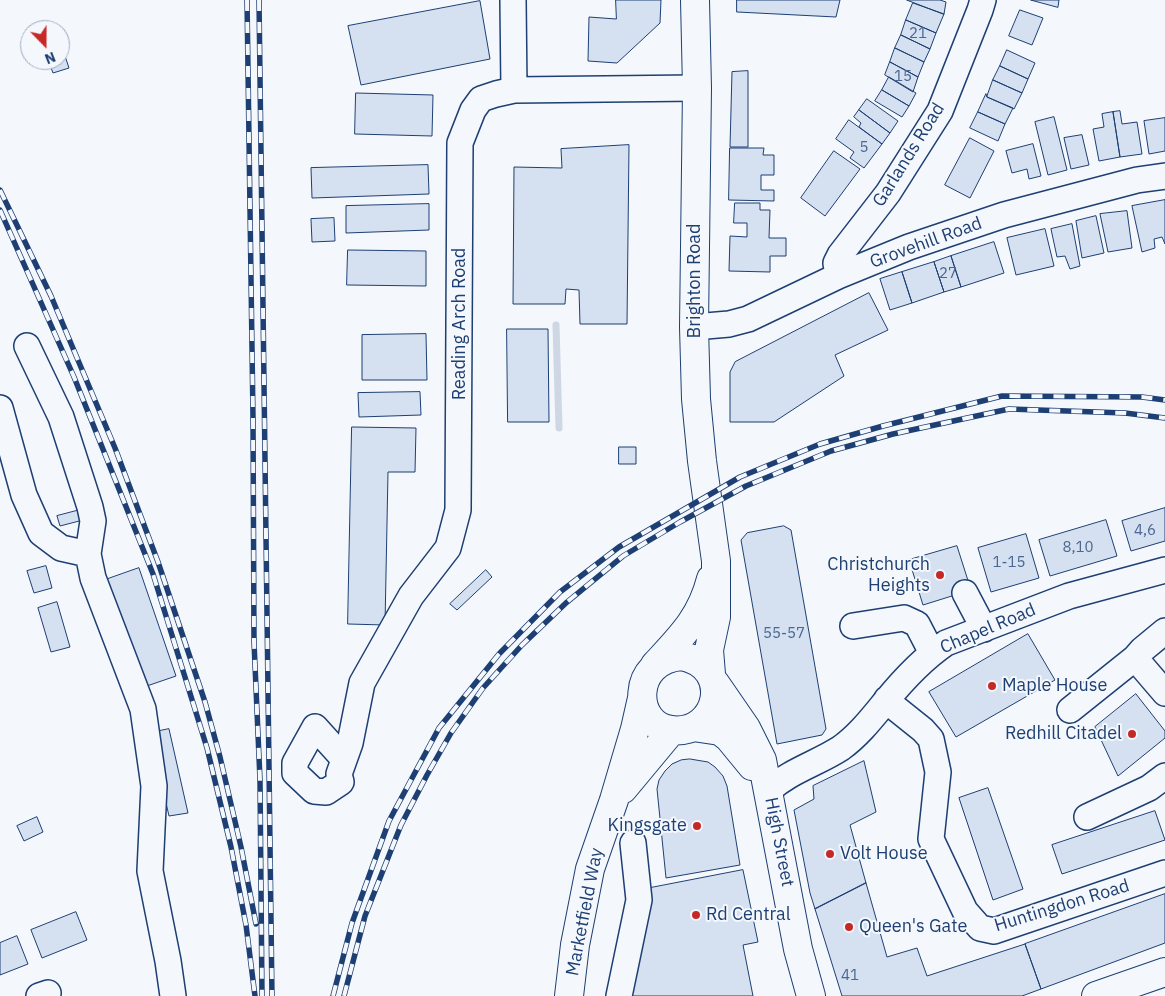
<!DOCTYPE html>
<style>
body{margin:0}
#map{position:relative;width:1165px;height:996px;overflow:hidden;background:#f4f7fb;font-family:"IBM Plex Sans",sans-serif}
canvas{display:block}
.north{position:absolute;left:20px;top:20px;width:50px;height:50px;box-sizing:border-box;background:#f4f7fb;border:1px solid #9eadc5;border-radius:50%;rotate:158deg;font-size:14px;font-weight:700;line-height:20px;text-align:center;color:#1d3f73}
.north::after{content:'';display:block;margin:auto;width:18px;height:22px;background:#c62828;clip-path:polygon(50% 0,100% 100%,50% 72%,0 100%)}
</style>
<div id="map">
<canvas width="1165" height="996"></canvas>
<div class="north">N</div>
</div>
<script>
const ctx = document.querySelector('canvas').getContext('2d');
ctx.lineJoin = 'round';
function stroke(path, color, width, dash) { ctx.strokeStyle = color; ctx.lineWidth = width; ctx.lineCap = dash ? 'butt' : 'round'; ctx.setLineDash(dash || []); ctx.stroke(path); }
function paint(path, color) { ctx.fillStyle = color; ctx.fill(path, 'evenodd'); }
function label(font, color, halo, rows, align = 'center') {
  ctx.font = font + ' "IBM Plex Sans",sans-serif'; ctx.lineWidth = 4; ctx.setLineDash([]); ctx.textBaseline = 'middle'; ctx.strokeStyle = halo; ctx.fillStyle = color; for (const [text, x, y, turn = 0] of rows) {
    ctx.save(); ctx.translate(x, y); ctx.rotate((+turn || 0) * Math.PI / 180); ctx.textAlign = isNaN(turn) ? turn : align; if (halo) ctx.strokeText(text, 0, 0); ctx.fillText(text, 0, 0); ctx.restore();
  }
}
stroke(new Path2D(`
 M556,325l3,103`), '#cfd7e4', 7);
const building = new Path2D(`
 M616,0h45l-1,23 -43,40 -29,-2 1,-44 27,2z
 M737,0h103l-4,17 -99,-5z
 M907,0h33l6,2 -2,12z
 M1031,0h28l-1,7z
 M480,1l10,58 -129,26 -13,-59z
 M913,3l31,11 -8,19 -30,-13z
 M1020,10l23,8 -11,27 -23,-9z
 M906,20l30,13 -6,16 -29,-14z
 M901,35l29,14 -6,13 -29,-14z
 M62,47l7,21 -16,5 -5,-13h12v-12z
 M895,48l29,14 -6,15 -28,-15z
 M1007,50l28,13 -7,16 -28,-13z
 M890,62l28,15 -5,15 -28,-17z
 M1000,66l28,13 -6,14 -29,-13z
 M748,71v76h-18l2,-75z
 M889,77l27,16 -7,13 -27,-16z
 M993,80l29,13 -8,16 -27,-12z
 M882,90l27,16 -7,11 -27,-16z
 M356,93l77,2 -1,41 -77,-2z
 M986,94l1,3 26,11 -8,16 -27,-12z
 M867,99l31,22 -8,12 -31,-23z
 M859,110l31,23 -8,11 -23,-17 2,-4 -7,-6z
 M1120,111l2,13 15,-2 5,32 -22,3 -7,-45z
 M978,112l27,12 -7,17 -28,-13z
 M1113,112l7,45 -21,4 -6,-32 11,-2 -2,-13z
 M1054,117l13,53 -19,5 -13,-53z
 M1165,118v33l-16,3 -5,-33z
 M849,120l33,24 -18,24 -14,-10 4,-6 -18,-13z
 M1082,135l7,30 -18,4 -7,-31z
 M970,138l24,13 -24,47 -25,-13z
 M1033,144l8,32 -12,3 -2,-10 -15,4 -6,-22z
 M629,145l-2,179h-47l-1,-34 -13,-1 -1,15h-52l1,-137 48,1 -1,-19z
 M730,148h34l-1,7h11v20h-13v15h13v11l-45,-1z
 M834,151l26,18 -35,47 -24,-18z
 M428,165l1,29 -117,4 -1,-30z
 M1165,200v44l-3,-7 -8,2 1,9 -13,4 -10,-46z
 M735,203h25v7h10l-1,28h17v18h-16v16l-41,-1 1,-35 17,1v-14h-13z
 M429,204v26l-83,3v-27z
 M1127,211l5,37 -24,4 -8,-38z
 M1096,216l8,37 -22,5 -6,-37z
 M334,218l1,23 -23,1 -1,-23z
 M1072,224l8,42 -10,3 -5,-13 -8,1 -6,-28z
 M1045,229l9,37 -38,9 -9,-37z
 M994,242l10,31 -43,14 -10,-31z
 M348,250l78,1v35l-79,-1z
 M951,256l10,31 -17,5 -10,-30z
 M934,262l10,30 -32,11 -10,-31z
 M902,272l10,31 -22,7 -10,-31z
 M869,293l19,37 -53,25 9,21 -70,46h-44v-50l5,-10z
 M507,329h41l1,93h-41z
 M426,334l1,46h-65v-45z
 M420,392l1,23 -62,2 -1,-24z
 M352,427l64,1 -1,44h-27l-3,153 -37,-1z
 M619,447h17v17h-17z
 M1165,508v33l-34,10 -9,-30z
 M80,510l3,10 -23,6 -3,-10z
 M1106,520l11,36 -67,20 -11,-36z
 M784,526l7,4 35,199 -4,6 -45,9 -36,-204 6,-7z
 M1026,534l13,44 -48,14 -13,-44z
 M957,546l14,44 -48,15 -14,-45z
 M46,566l6,22 -18,5 -7,-22z
 M139,568l37,108 -35,12 -36,-108z
 M486,570l6,7 -35,33 -7,-6z
 M57,602l13,45 -19,5 -13,-44z
 M1028,634l27,46 -99,57 -27,-45z
 M1136,694l29,37v7l-47,38 -23,-49z
 M169,729l19,84 -19,3 -19,-83z
 M690,759l18,3 7,5 8,9 4,10 13,79 -74,13 -9,-89 2,-9 6,-9 7,-7 9,-4z
 M864,761l12,51 -26,13 16,58 -51,26 -5,-16 -16,-83 20,-11 -1,-13z
 M988,788l35,101 -30,11 -34,-102z
 M1155,811l10,29 -103,34 -10,-29z
 M37,817l6,15 -19,9 -7,-15z
 M743,870l15,72 -15,3 10,51h-127l19,-107z
 M866,883l21,74 30,-9 10,28 98,-32 16,45 -19,7h-180l-27,-87z
 M1165,894v49l-124,46 -16,-45z
 M76,912l11,28 -45,18 -11,-28z
 M17,936l11,28 -28,11v-32z`);
paint(building, '#d5e0f0');
stroke(building, '#1d3f73', 1);
const minor = new Path2D(`
 M513,0l1,90
 M838,276l-2,-13 4,-8 48,-62 52,-82 40,-101 3,-10
 M694,327l35,-3 19,-5 90,-43 71,-29 95,-32 133,-35 28,-4
 M27,346l34,71 29,90 3,14 -5,33 5,24 50,131 11,77 -4,85 18,90 5,35
 M0,408l24,87 17,38 20,15 27,6
 M965,593l19,36
 M853,626l51,-8 13,6 15,29
 M1135,658l30,35
 M887,699l6,7 30,24 8,9 7,33 -7,67 34,72 15,17 14,3 171,-58
 M1070,710l65,-52 7,-8 23,-19
 M343,758l-28,-31 -20,36v10l19,18 12,1 15,-10 -2,-8 11,-31 12,-60 49,-87 37,-48 10,-38 2,-367 13,-33 8,-11 15,-5 18,-4 183,-2
 M769,790c21,-19 49,-27 72,-42 18,-13 31,-30 45,-47 17,-21 38,-43 60,-58l123,-47 96,-26
 M1087,817l62,-29 16,-12
 M39,996l9,-3
 M619,996l20,-96 -6,-57`);
const major = new Path2D(`
 M695,0l2,88 -3,239 2,72 6,62 14,100v56l-7,33 2,24
 M682,656c53,11 37,80 -11,74 -39,-5 -41,-70 11,-74z
 M655,665c26,-28 46,-47 56,-86
 M715,683l31,45 16,32 36,189 13,47
 M693,727l27,4 9,7 23,28
 M623,789l49,-59
 M569,996l6,-51 15,-76 24,-69 21,-71 7,-31
 M1096,996l69,-24`);
stroke(minor, '#1d3f73', 28);
stroke(major, '#1d3f73', 30);
stroke(minor, '#f4f7fb', 25);
stroke(major, '#f4f7fb', 28);
const rail = new Path2D(`
 M247,0l6,417 1,225 6,138 2,216
 M259,0l13,996
 M0,190l51,106 64,152 43,114 47,140 15,55 21,90 15,77
 M0,210l74,167 79,197 54,174 24,99 15,78 9,71
 M333,996l19,-73 37,-102 50,-93 60,-74 61,-62 59,-45 121,-70 80,-33 63,-18 119,-30 140,1 23,3
 M344,996l21,-80 36,-91 26,-50 24,-42 32,-45 39,-43 45,-43 56,-46 57,-34 66,-36 85,-35 62,-17 116,-25 116,4 40,5`);
stroke(rail, '#1d3f73', 5.5);
stroke(rail, '#f4f7fb', 4, [11]);
for (const [x, y, r, color] of [
 [940,575,5,"#c62828"],
 [992,686,5,"#c62828"],
 [1132,734,5,"#c62828"],
 [697,826,5,"#c62828"],
 [830,854,5,"#c62828"],
 [696,915,5,"#c62828"],
 [849,927,5,"#c62828"]
]) { const dot = new Path2D(); dot.arc(x, y, r, 0, 2 * Math.PI); ctx.fillStyle = color; ctx.fill(dot); stroke(dot, '#f4f7fb', 2); }
label('15px', '#4b6792', null, [
 ["21",918,34],
 ["15",903,77],
 ["5",864,148],
 ["27",948,274],
 ["4,6",1145,531],
 ["8,10",1078,548],
 ["1-15",1009,563],
 ["55-57",784,634],
 ["41",850,976]
]);
label('18px', '#1d3f73', '#f4f7fb', [
 ["Garlands Road",909,155,-58],
 ["Grovehill Road",926,243,-20],
 ["Brighton Road",695,281,-90],
 ["Reading Arch Road",460,324,-90],
 ["Chapel Road",988,629,-23],
 ["High Street",779,842,79],
 ["Huntingdon Road",1062,906,-17],
 ["Marketfield Way",585,912,-79]
]);
label('18px', '#1d3f73', '#f4f7fb', [
 ["Christchurch",930,565,"right"],
 ["Heights",930,586,"right"],
 ["Maple House",1002,686],
 ["Redhill Citadel",1122,734,"right"],
 ["Kingsgate",687,826,"right"],
 ["Volt House",840,854],
 ["Rd Central",706,915],
 ["Queen's Gate",859,927]
], 'left');
</script>
